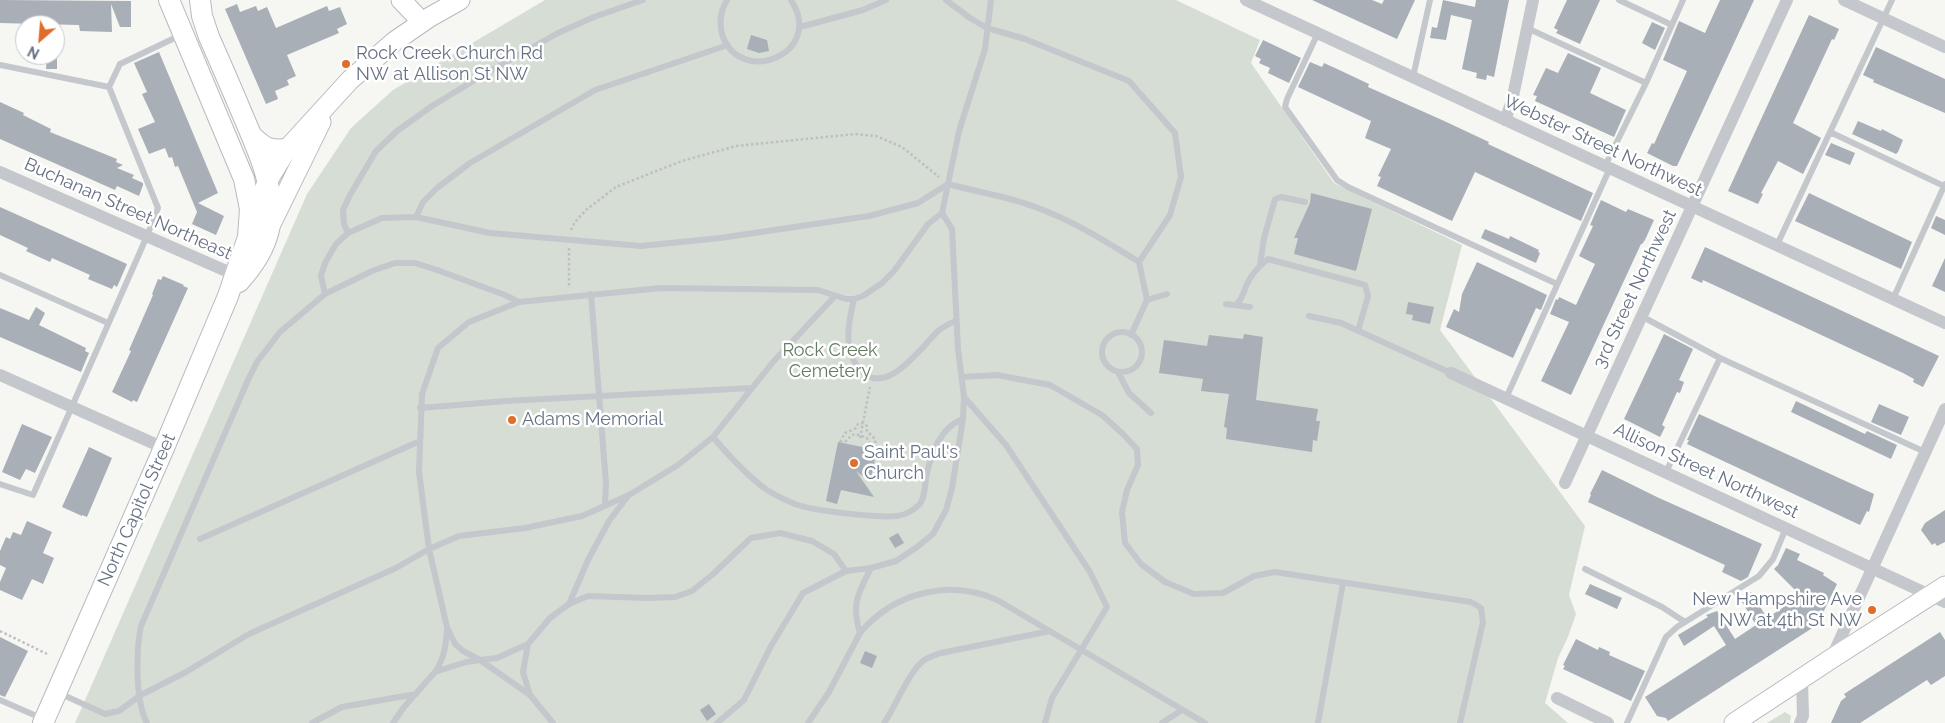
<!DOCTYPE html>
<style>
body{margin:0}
#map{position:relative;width:1945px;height:723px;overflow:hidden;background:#f6f6f3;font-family:Raleway,sans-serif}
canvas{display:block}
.north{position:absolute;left:15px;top:15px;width:50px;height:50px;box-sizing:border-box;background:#fff;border:1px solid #c2c7ce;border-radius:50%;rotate:207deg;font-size:14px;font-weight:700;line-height:20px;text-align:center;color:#667284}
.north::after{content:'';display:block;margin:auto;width:18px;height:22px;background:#e16d28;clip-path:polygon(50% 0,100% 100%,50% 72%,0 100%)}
</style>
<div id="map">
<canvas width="1945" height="723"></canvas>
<div class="north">N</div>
</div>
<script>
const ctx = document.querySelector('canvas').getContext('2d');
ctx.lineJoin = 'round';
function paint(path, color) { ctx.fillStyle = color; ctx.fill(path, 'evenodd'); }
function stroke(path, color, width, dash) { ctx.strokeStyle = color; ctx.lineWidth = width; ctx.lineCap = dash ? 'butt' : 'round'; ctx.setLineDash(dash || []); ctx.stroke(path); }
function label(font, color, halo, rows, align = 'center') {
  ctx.font = font + ' Raleway,sans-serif'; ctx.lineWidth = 5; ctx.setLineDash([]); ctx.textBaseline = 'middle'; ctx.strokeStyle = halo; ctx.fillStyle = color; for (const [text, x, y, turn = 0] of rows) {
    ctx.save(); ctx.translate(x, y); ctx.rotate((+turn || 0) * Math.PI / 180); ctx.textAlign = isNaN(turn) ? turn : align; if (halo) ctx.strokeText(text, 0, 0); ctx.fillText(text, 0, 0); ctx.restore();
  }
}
paint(new Path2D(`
 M545,0h631l84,40 -9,23 83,120 128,62 -22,85 145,196 -16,69 7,19 -8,23 -10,21 -13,45 23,20h-1493l232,-529 44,-66 42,-38z
 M1785,712l6,4 -1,7h-23z`), '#d6ddd4');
paint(new Path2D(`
 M0,0l131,1v26h-11l-9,-23 1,28 -32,-1 -1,-6 -79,-2z
 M1312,0h60l10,4 2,-4h31l-18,39z
 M1443,0l32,7 1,-7h33l-15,77 -7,-2 -1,5 -10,-2 1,-5 -15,-4 10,-49 -21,-5 -5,25 -16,-2 2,-11 5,1z
 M1567,0h33l-20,44 -24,-11 2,-3 -4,-2z
 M1720,0h34l-77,166h-4l-26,-13 5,-10 2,1 33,-73 -24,-11 16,-39 26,12z
 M237,4l3,8 16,-6 2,5 9,-4 9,21 51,-22 2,5 11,-4 7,17 -10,5 2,4 -52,22 9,21 -9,4 2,5 -14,6 3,8 -12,5 -41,-95z
 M1809,15l30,14 -5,11 -2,-1 -39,84 28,15 -18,36 -25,-13 -17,32 2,1 -5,10 -30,-13z
 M1652,22l13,6 -10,22 -13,-7z
 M751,35l16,5 2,11 -10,2 -12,-4z
 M1263,40l38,18 -12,25 -21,-10 2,-5 -11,-5 2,-4 -6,-3z
 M1876,47l69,32v34l-72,-31 1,-2 -11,-5z
 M159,52l59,141 -20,10 26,13 -8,19 -24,-11 5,-12 -19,-46 -3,1 -3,-10 -3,1 -4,-10 -16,6 -11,-25 17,-7 -13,-28 5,-2 -13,-29z
 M1568,53l33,15 -11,25 36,17 -12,27 -79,-36 2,-5 -4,-1 13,-27 12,5z
 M47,55h10v14h-11z
 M1310,62l12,5 2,-4 11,5 34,16 -1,3 74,33 47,22 -1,2 105,49 -12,28 -106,-49 -23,49 -75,-35 4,-9 -3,-1 13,-27 -26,-11 6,-17 -73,-34z
 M0,102l24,11 -1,2 28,14 -1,3 67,27 -1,3 7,3 -6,3 17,7 -2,3 11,5v2l-4,11 -22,-10 -2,4 -115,-51z
 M1858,121l23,10 1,-2 21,11 -5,12 -2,2 -44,-20z
 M1831,143l24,10 -5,12 -25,-10z
 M1311,193l61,16 -16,62 -62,-17 4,-16h-4l16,-35z
 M1809,193l103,49 -11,27 -106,-48z
 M1601,200l25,12 2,-3 26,11 -9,20 -3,4h-1l-70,151 -30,-14 28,-59 -19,-8 6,-15 2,1 1,-3 17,8 19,-41 -16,-8 14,-30 -3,-1z
 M0,207l127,57 -10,23 -3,-2 -2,4 -24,-10 2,-4 -38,-17 -2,4 -24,-11 2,-3 -28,-13z
 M1936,216l9,4v15l-14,-7z
 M1485,229l24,10 1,-3 29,14 -1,2 2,1 -4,10 -55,-25z
 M1705,247l234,109 -16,31 -10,-5 1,-3 -11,-6 -200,-93 -1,3 -11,-5z
 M1945,258v34l-13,-6z
 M1477,262l70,33 -6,15 -5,-2 -23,50 -67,-31 8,-18 5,3 3,-18z
 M163,276l21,9 -1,1 5,2 -51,114 -4,-2 -1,2 -20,-10 19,-41 -2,-1 24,-55 -1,-1 6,-15 3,1z
 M1408,302l26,5 -4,17 -18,-4 1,-5 -7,-1z
 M36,307l9,6 -6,12 47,23 -1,3 4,2 -8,19 -81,-35v-29l29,12z
 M1244,334l19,3 -7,63 62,9 -2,12h4l-3,20 -4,-1 -1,12 -86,-13 1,-11 -3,-1 5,-33 -28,-3 2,-12 -44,-6 5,-33 43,6 2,-11 34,4z
 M1664,334l29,15 -14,31 5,2 -4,11 -3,-1 -15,33 3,2 -5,10 -36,-18z
 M1796,401l69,33 2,-3 30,14 -6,14 -100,-47z
 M1879,404l30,13 -8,18 -30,-13z
 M1699,414l175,80 -5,18 -2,-1 -7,14 -173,-81 2,-4h-2z
 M22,424l30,13 -17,36 -9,-4 -6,11 -18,-8z
 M838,442l39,8 -7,32 -14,-11 18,26 -33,-7 -4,14 -11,-3z
 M89,447l23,11 -25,59 -5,-2v1l-20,-9z
 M1602,470l57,28 103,46 -14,33 -7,4 -19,-9 3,-7 -137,-63 3,-7 -1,-1z
 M1945,510v32l-8,4 -2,-3 -3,2 -11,-15 4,-7z
 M27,521l25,11 -9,21 11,5 -11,26 -11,-5 -10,21 -22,-10v-8l6,-14 -6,-3v-14l6,-14 4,2 3,-7 8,3z
 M898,533l6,10 -9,5 -6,-10z
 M1786,548l14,6 -3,6 27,13 -1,2 14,9 -16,33 -6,4 2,4 -149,96 -2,-3 -9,-2 -12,-19 81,-52 -12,-19 -30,20 -6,-11 30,-18 -2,-2 11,-4 18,28 21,-14 -14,-23 9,-10 16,26 23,-15 6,-12 -22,-22 4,-4z
 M1590,584l32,14 -5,11 -32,-15z
 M1940,632l5,8v36l-14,9 -4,-5 -67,43h-29l10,-22 5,-4 -2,-3z
 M0,637l28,14 -23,46 -5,-2z
 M1576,639l22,11 1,-3 11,5 -1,3 36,16 -14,30 -68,-32 2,-3 -2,-1z
 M865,651l12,5 -5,12 -12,-5z
 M709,704l7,10 -9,7 -7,-11z`), '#a9afb6');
const secondary = new Path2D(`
 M401,0l21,22
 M270,226l51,-104
 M251,227l16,-45 20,-33 63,-69 45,-39 35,-24 30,-17
 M1734,723l97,-64 114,-73`);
const primary = new Path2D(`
 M200,0l2,16 7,21c11,25 22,50 32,74 15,36 35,75 29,114 -4,23 -17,41 -31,57
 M252,136c13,12 17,15 35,13
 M43,723l121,-275 64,-152 20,-59 2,-28 -6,-30 -75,-179`);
stroke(secondary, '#b6bac0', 21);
stroke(primary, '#b7babf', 22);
stroke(new Path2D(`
 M571,230l4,-8 12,-13 29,-22 66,-26 54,-15 120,-12 20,2 26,11 37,30
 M569,248v40
 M860,438l10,-51
 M840,442l5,-9 11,-5 2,-4 5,-1 4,3v5l8,8 1,10
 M840,442h5l7,-7 4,-1 11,4 5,10 4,1
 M0,631l47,23`), '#bebfc2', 2.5, [2.5, 2.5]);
stroke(new Path2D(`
 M727,0c-6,10 -8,22 -5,34 17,54 104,20 69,-34
 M946,0l24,18 17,10 38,11 104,42 46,52 6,44 -11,38 -31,47
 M1619,0l53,25
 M800,27l63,-17 23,-10
 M1527,28l119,55
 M1318,33l-31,66 -2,8 52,73 11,7 209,97
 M0,65l109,22
 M1413,77l17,-77
 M1830,132l114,54
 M1605,166l41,-83 37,-83
 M416,217l7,-15 14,-14 33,-25 125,-73 133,-45
 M348,233l-4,-9 -1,-14 7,-15 26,-44 21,-20 35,-25 51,-31 75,-42 36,-16 49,-17
 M1777,245l115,-245
 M1260,265l4,-27 11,-39 6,-2 24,5
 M0,275l108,48
 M325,294l-4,-18 4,-13 11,-19 12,-11 34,-15 34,-1 74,16 151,13 79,-8 149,-22 49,-13 30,-19c33,9 69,14 100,28 32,13 62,32 91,50l8,38 -16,35
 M591,294l15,189 -1,22
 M854,299c-5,21 -11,48 3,67 27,37 64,-19 82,-36 6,-4 11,-7 17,-9
 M1893,299l52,-115
 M1147,300l20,-6
 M1226,304l24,3
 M1236,305c7,-7 7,-12 11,-21 5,-11 12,-18 21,-25l97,26 3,11 -10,35
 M1309,316l32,7 110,50
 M1641,316l79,42 205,94
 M1102 352a20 20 0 1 1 40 0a20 20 0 1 1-40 0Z
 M1118,372l11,21 22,20
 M962,377l35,-2 53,10 52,30 21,19 14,15 1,16 -11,25 -5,22 3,31 16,21 24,18 29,12 29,-1 31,-17 21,-4 196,30 10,6 2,14 -23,101
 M964,397l42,48 84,127 17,35 -55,91 -7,25
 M1506,398l104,-230
 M420,408l86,-7 246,-13
 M713,437c16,19 33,38 54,53 8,5 18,10 28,14 18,7 82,14 102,12 8,-1 17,-6 23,-12 5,-7 5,-18 6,-26 4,-22 14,-51 37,-59
 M1666,472l54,-114
 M0,484l33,11 114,-259 11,-28 -49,-121 11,-23 61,-29
 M200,539l220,-98
 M1585,569l77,38 23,15
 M569,604l19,-44 21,-39 19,-25
 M447,629c-1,16 -3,30 -12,43l31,-10 14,-2 50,35
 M860,633c-9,-29 -2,-39 11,-65
 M528,644l-31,14 -17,2 -17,-9 -8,-7 -8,-17 -18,-78 -10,-77 3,-78 16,-46 31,-26 50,-20 142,-14 157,2 28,9h8l9,-3 19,-13 12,-12 34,-47 14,-11
 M59,693l46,21 14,-3 22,-16 45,-23 63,-38 147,-66 33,-19 30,-13 66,-8 57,-12 47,-21 49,-30 35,-28 60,-75 62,-66
 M0,700l41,18
 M147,723c-12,-22 -11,-73 -6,-97l107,-246 9,-18 23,-30 45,-38 47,-23 23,-8h20l22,7 68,25 14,7
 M312,723l30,-16 74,-13
 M393,723l11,-16 31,-35
 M553,723l-23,-28 -7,-23 5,-28 22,-26 19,-14 19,-8 59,2 28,-1 17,-6 20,-16 39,-37 29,-5 32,8 22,13 12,17
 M717,723l27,-23 27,-54 32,-53 43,-22 25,-3 25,-7 21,-14 16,-13 13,-24 6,-22 11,-69 1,-22 -6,-48 -6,-120 -10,-16 17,-82 26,-82 6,-49
 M808,723l21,-31 31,-59c34,-41 91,-55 139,-32l206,122
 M884,723c11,-16 25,-51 39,-62 5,-4 12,-6 18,-8l109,-22
 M1162,723l20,-13
 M1318,723l25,-140
 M1627,723l39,-86 11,-10 82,-51 14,-17 13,-31`), '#c4c7cb', 6);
stroke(new Path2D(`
 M1246,0l699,323
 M1844,0l101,47
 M1505,120l7,-19 21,-101
 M0,172l240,105
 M1451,373l494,229
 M0,375l164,73
 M1565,483l222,-483
 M1831,659l114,-250
 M1557,698l51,25
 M1800,723l3,-7 -1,-37`), '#c4c7cb', 12);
stroke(secondary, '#fff', 19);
stroke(primary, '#fff', 20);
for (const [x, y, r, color] of [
 [346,64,5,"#e16d28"],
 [512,420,5,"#e16d28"],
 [854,463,5,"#e16d28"],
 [1872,610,5,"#e16d28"]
]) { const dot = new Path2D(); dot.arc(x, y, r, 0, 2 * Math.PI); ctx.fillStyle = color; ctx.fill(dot); stroke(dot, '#fff', 2); }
label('18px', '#667284', '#fff', [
 ["Rock Creek Church Rd",356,54],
 ["NW at Allison St NW",356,75],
 ["Adams Memorial",522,420],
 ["Saint Paul's",864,453],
 ["Church",864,474],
 ["New Hampshire Ave",1862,600,"right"],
 ["NW at 4th St NW",1862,621,"right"]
], 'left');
label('18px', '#667284', '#fff', [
 ["Webster Street Northwest",1603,146,25],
 ["Buchanan Street Northeast",128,209,24],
 ["3rd Street Northwest",1635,289,-65],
 ["Allison Street Northwest",1706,471,25],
 ["North Capitol Street",137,510,-66]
]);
label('18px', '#667b64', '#fff', [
 ["Rock Creek",830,351],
 ["Cemetery",830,372]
]);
</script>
